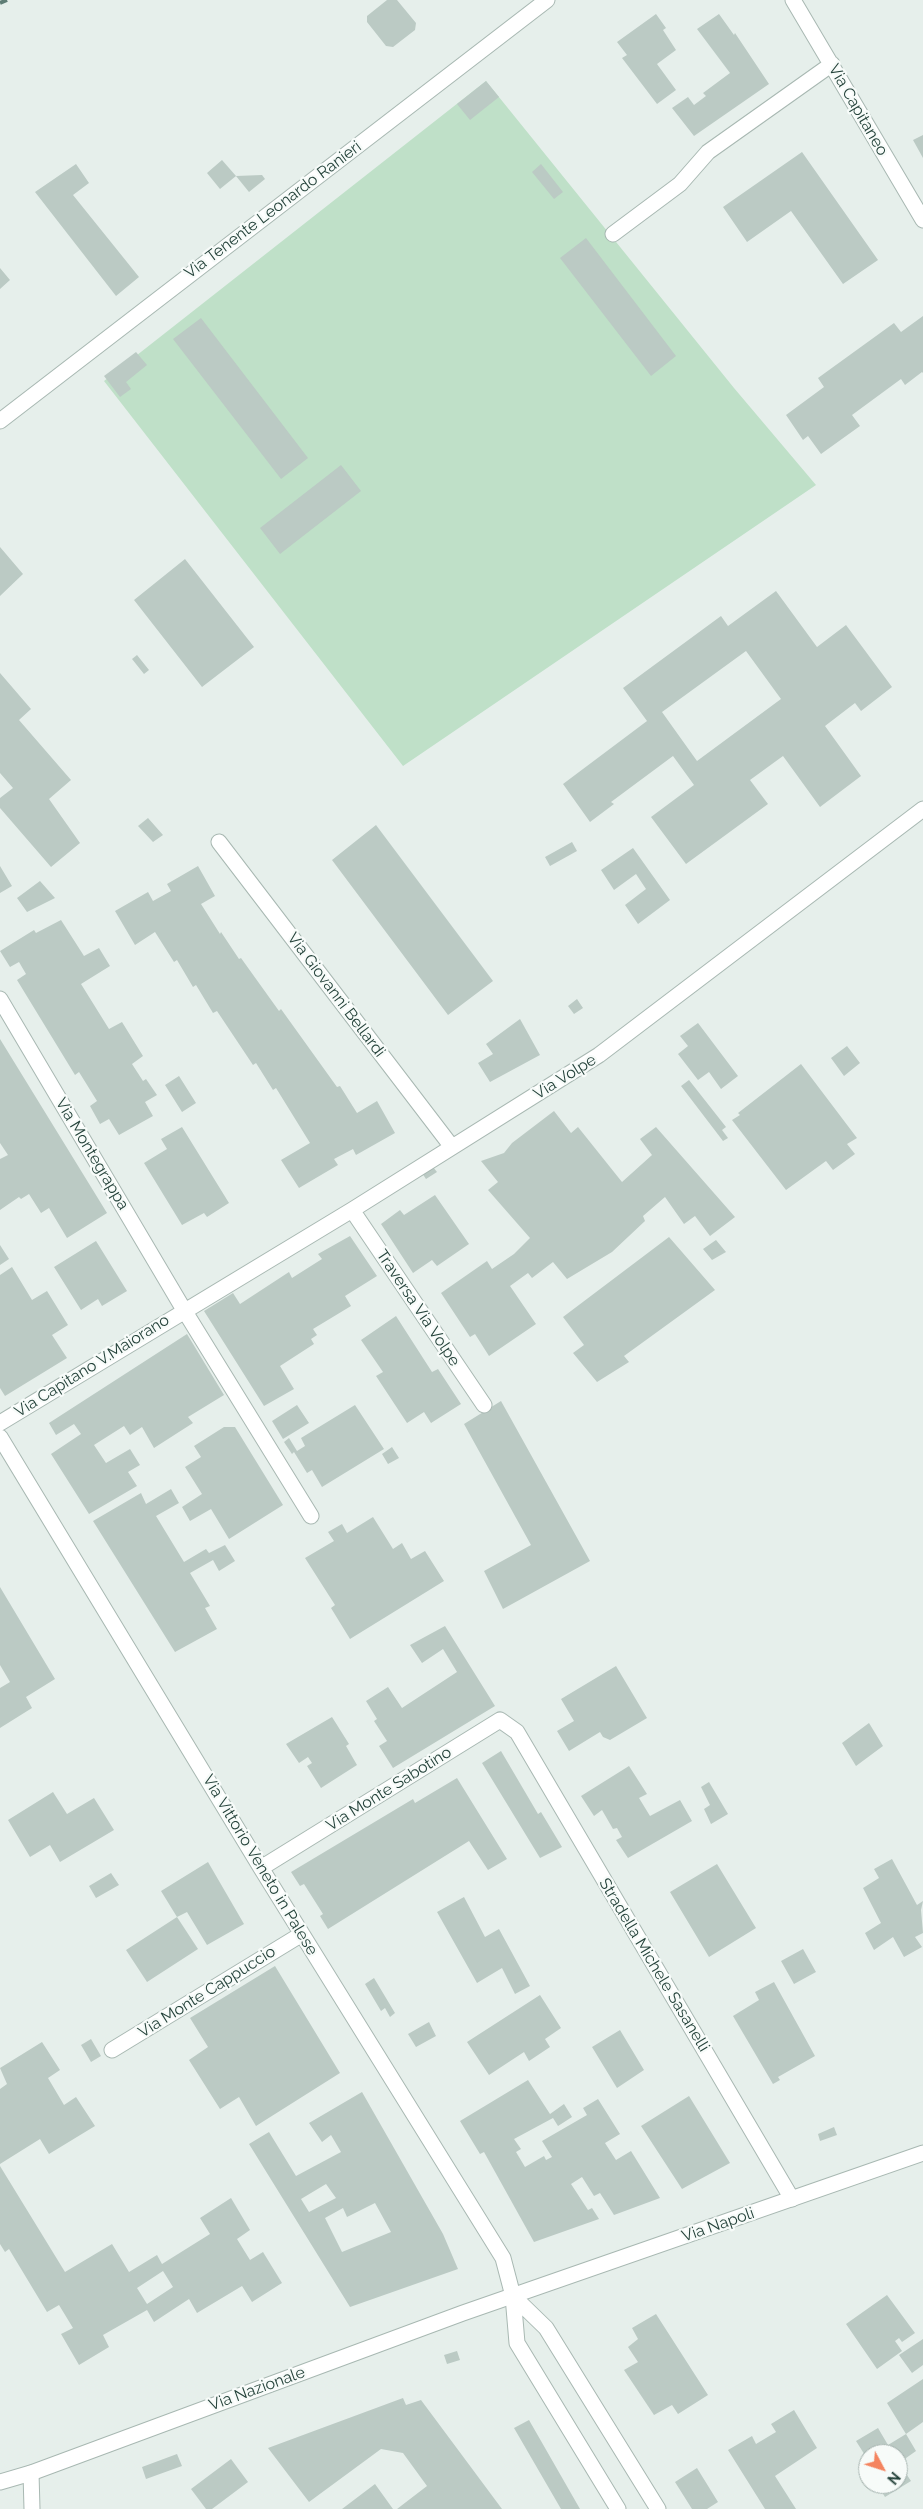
<!DOCTYPE html>
<style>
body{margin:0}
#map{position:relative;width:923px;height:2509px;overflow:hidden;background:#e6efeb;font-family:Raleway,sans-serif}
canvas{display:block}
.north{position:absolute;left:858px;top:2444px;width:50px;height:50px;box-sizing:border-box;background:#f7fbf9;border:1px solid #a3b1ad;border-radius:50%;rotate:130deg;font-size:14px;font-weight:700;line-height:20px;text-align:center;color:#24423a}
.north::after{content:'';display:block;margin:auto;width:18px;height:22px;background:#f4845f;clip-path:polygon(50% 0,100% 100%,50% 72%,0 100%)}
</style>
<div id="map">
<canvas width="923" height="2509"></canvas>
<div class="north">N</div>
</div>
<script>
const ctx = document.querySelector('canvas').getContext('2d');
ctx.lineJoin = 'round';
function paint(path, color) { ctx.fillStyle = color; ctx.fill(path, 'evenodd'); }
function stroke(path, color, width, dash) { ctx.strokeStyle = color; ctx.lineWidth = width; ctx.lineCap = dash ? 'butt' : 'round'; ctx.setLineDash(dash || []); ctx.stroke(path); }
function label(font, color, halo, rows, align = 'center') {
  ctx.font = font + ' Raleway,sans-serif'; ctx.lineWidth = 4.5; ctx.setLineDash([]); ctx.textBaseline = 'middle'; ctx.strokeStyle = halo; ctx.fillStyle = color; for (const [text, x, y, turn = 0] of rows) {
    ctx.save(); ctx.translate(x, y); ctx.rotate((+turn || 0) * Math.PI / 180); ctx.textAlign = isNaN(turn) ? turn : align; if (halo) ctx.strokeText(text, 0, 0); ctx.fillText(text, 0, 0); ctx.restore();
  }
}
paint(new Path2D(`
 M486,81l248,307 82,97 -413,281 -299,-385z`), '#bfe0c8');
paint(new Path2D(`
 M387,0h10l19,23 -1,7 -22,17 -7,-1 -19,-24v-6z
 M656,14l10,14 -3,2 13,20 -19,14 19,26 -19,14 -35,-46 5,-3 -10,-13z
 M719,14l15,21 1,-2 34,51 -75,52 -22,-28 16,-11 6,8 12,-9 -3,-3 27,-20 -33,-44z
 M486,81l13,16 -29,23 -13,-16z
 M923,135v23l-10,-18z
 M802,152l76,108 -35,24 -52,-73 -44,31 -24,-35z
 M222,160l14,16 -16,13 -13,-16z
 M76,164l13,19 -16,12 66,82 -23,19 -81,-104z
 M541,164l22,28 -9,7 -22,-27z
 M262,175l3,4 -16,13 -13,-16z
 M586,238l90,118 -25,20 -91,-118z
 M0,268l10,12 -10,9z
 M923,316v57l-1,-1 -17,13 -4,-6 -49,36 8,11 -39,28 -13,-18 -5,4 -17,-25 38,-28 -6,-9 76,-55 7,9z
 M201,318l107,140 -27,21 -108,-140z
 M136,352l11,13 -21,17 5,7 -11,8 -16,-21z
 M341,465l20,26 -81,63 -20,-26z
 M0,547l23,27 -23,22z
 M185,559l69,88 -52,40 -68,-87z
 M776,591l41,56 29,-22 46,62 -31,24 -6,-8 -30,23 36,50 -41,31 -37,-51 -33,24 18,24 -82,60 -35,-47 43,-32 -21,-29 -62,46 3,2 -24,18 -27,-38 84,-63 -24,-33 98,-72 7,10zM746,651l35,48 -84,62 -35,-49z
 M137,655l12,15 -5,4 -12,-15z
 M0,673l31,36 -12,11 52,60 -22,19 31,44 -29,24 -51,-59v-10l13,-10 -13,-15z
 M148,818l15,17 -10,7 -15,-16z
 M376,825l117,156 -45,34 -116,-155z
 M572,842l5,9 -27,15 -5,-9z
 M633,848l37,52 -32,24 -13,-19 21,-16 -10,-15 -22,16 -13,-20z
 M0,866l12,20 -12,7z
 M198,866l17,30 -14,8 19,30 1,-2 18,27 2,-1 38,53 2,-2 56,78 3,-1 17,27 20,-12 18,32 -39,22 -3,-6 -19,10 4,6 -39,23 -18,-28 29,-17 -34,-55 -3,2 -17,-27 -3,2 -36,-54 -4,2 -17,-28 -3,2 -16,-27 -3,2 -19,-30 -20,13 -20,-34 33,-19 5,9 18,-10 -4,-7z
 M40,881l15,17 -28,14 -10,-14z
 M61,920l23,36 15,-8 11,18 -29,18 28,45 13,-7 21,34 -11,8 11,17 3,-2 11,16 -12,7 8,14 -34,19 -10,-16 -9,5 -10,-18 7,-5 -18,-29 -4,3 -58,-95 9,-6 -7,-12 -9,5 -10,-16 34,-21 2,3z
 M577,999l6,9 -9,6 -6,-8z
 M520,1019l20,36 -50,27 -12,-19 15,-9 -7,-10z
 M698,1023l40,53 -17,13 -12,-17 -11,8 -20,-26 10,-8 -8,-10z
 M0,1039l107,174 -40,25 -18,-30 -8,5 -12,-19 -8,5 -2,-2 -19,13v-51l8,-4 -8,-12z
 M847,1046l13,17 -16,13 -13,-18z
 M801,1064l56,74 -10,6 8,10 -22,16 -7,-9 -40,29 -54,-70 8,-5 -2,-2z
 M179,1076l17,27 -14,9 -17,-27z
 M689,1080l37,47 -4,3 6,8 -5,3 -42,-55z
 M554,1111l17,22 7,-6 44,55 30,-27 -12,-16 16,-12 79,90 -25,19 -15,-20 -11,8 -19,-27 -22,19 2,5 -33,31 -45,27 -14,-17 -21,16 -4,-5 -18,13 26,38 -47,32 -14,-22 -5,3 -29,-44 46,-32 5,8 22,-15 16,-16 -42,-48 10,-8 -17,-21 23,-8 8,-10z
 M182,1127l47,76 -22,14 -3,-4 -22,12 -38,-62 23,-14 -6,-10z
 M433,1167l4,5 -11,7 -4,-6z
 M435,1195l34,49 -32,22 -5,-6 -19,13 -32,-49 19,-14 4,5z
 M350,1236l27,40 -32,20 6,10 -38,23 4,6 -6,4 3,5 -34,22 14,23 -30,17 -60,-95 29,-18 7,11 49,-32 3,6 30,-19 -4,-5z
 M669,1237l46,53 -91,66 5,6 -32,20 -24,-29 11,-8 -21,-28z
 M716,1240l10,12 -14,8 -9,-11z
 M96,1241l31,50 -25,15 -4,-7 -17,11 -27,-43z
 M0,1245l9,14 -9,6z
 M12,1267l20,33 15,-9 21,34 -16,10 15,23 -62,38 -5,-8v-113z
 M396,1316l36,56 6,-3 23,35 -30,19 -7,-11 -17,11 -31,-47 7,-4 -22,-32z
 M187,1334l37,61 -36,22 5,6 -39,25 -12,-21 -12,8 -6,-9 -30,19 12,18 24,-14 10,16 -12,7 9,14 -48,28 -38,-60 30,-20 -7,-10 -18,11 -7,-12z
 M501,1401l89,160 -87,48 -19,-38 47,-26 -67,-121z
 M297,1405l12,18 -26,16 -11,-18z
 M355,1405l29,44 -62,38 -10,-17 -5,3 -13,-21 -2,2 -8,-12 5,-4 8,13 8,-5 -4,-8z
 M224,1427h11l48,78 -54,34 -18,-30 -21,12 -8,-14 20,-13 -17,-27 16,-10 -7,-11z
 M392,1447l7,11 -11,6 -6,-10z
 M171,1489l8,14 -23,13 28,46 22,-13 3,4 16,-8 10,16 -16,10 -6,-11 -23,13 20,33 -5,2 12,21 -42,23 -82,-131 48,-28 5,11z
 M373,1517l20,32 9,-6 9,16 14,-8 19,30 -94,58 -19,-31 4,-3 -30,-47 29,-17 -6,-9 14,-8 5,9z
 M0,1587l55,92 -29,18 6,11 -32,20v-40l10,-6 -10,-17z
 M445,1626l50,80 -102,62 -14,-22 8,-5 -13,-20 3,-2 -11,-18 22,-14 14,21 55,-36 -14,-23 -21,14 -12,-18z
 M616,1666l31,52 -37,22 -7,-3 -3,-5 -31,19 -12,-20 17,-10 -13,-22z
 M332,1717l17,27 -3,2 11,19 -36,23 -14,-22 5,-3 -4,-6 -9,6 -13,-19z
 M869,1723l14,23 -27,20 -14,-23z
 M501,1751l37,63 3,-2 21,35 -22,11 -58,-95z
 M629,1766l18,28 -8,4 11,18 30,-16 12,21 -64,37 -12,-18 6,-3 -5,-9 -4,1 -11,-19 -8,6 -13,-20z
 M457,1778l50,81 -19,11 -19,-29 -141,88 -8,-13 3,-2 -19,-30 -4,2 -9,-14 122,-73 2,4z
 M709,1782l19,32 -17,10 -7,-15 6,-4 -9,-18z
 M53,1792l14,22 27,-16 20,32 -54,32 -10,-17 -20,12 -22,-37z
 M892,1859l25,46 6,-4 -2,9 2,23 -8,4 7,10 -18,10 -11,-20 -19,13 -9,-17 16,-10 -18,-35 16,-10 -5,-9z
 M208,1862l36,62 -37,21 -20,-33 -10,5 21,32 -51,33 -21,-32 51,-33 -16,-26z
 M717,1864l39,64 -47,29 -39,-65z
 M111,1873l8,12 -23,13 -7,-12z
 M464,1897l21,40 14,-8 31,57 -15,8 -13,-26 -25,15 -40,-71z
 M803,1949l13,23 -22,12 -13,-23z
 M275,1966l65,107 -84,53 -17,-29 -19,12 -31,-49 19,-13 -18,-29z
 M374,1978l21,35 -5,4 -5,-9 -4,3 -16,-27z
 M774,1982l41,74 -37,21 2,3 -7,4 -40,-68 26,-16 -4,-8z
 M540,1995l21,33 -16,11 5,8 -21,14 -5,-9 -35,23 -22,-33z
 M429,2022l7,14 -20,11 -8,-13z
 M620,2030l24,40 -27,18 -25,-41z
 M91,2039l10,17 -10,6 -10,-17z
 M42,2042l18,28 -12,8 16,27 12,-8 19,29 -46,28 -9,-15 -40,25v-75l7,-5 -7,-16z
 M528,2080l22,34 14,-10 8,13 -14,9 -5,-8 -39,21 7,10 -5,3 9,15 19,-11 2,4 6,-3 -10,-16 45,-26 -4,-7 15,-9 22,35 -15,9 11,17 15,-9 29,47 -46,17 -14,-22 -6,3 -12,-19 -11,7 17,26 4,-2 7,11 -65,23 -50,-90 -4,2 -20,-33z
 M362,2092l81,142 15,35 -108,38 -101,-163 20,-12 27,44 45,-24 -10,-17 -9,7 -13,-19zM326,2184l10,14 -27,14 -8,-13zM375,2203l16,29 -49,20 -17,-34 18,-10 4,9z
 M689,2096l41,67 -48,26 -41,-63z
 M834,2127l3,8 -17,6 -2,-7z
 M0,2166l65,106 47,-28 17,28 28,-17 5,9 48,-30 -10,-16 31,-20 19,32 -13,9 13,21 13,-8 19,31 -30,19 -10,-16 -45,27 -8,-14 -35,23 -7,-12 -44,25 6,12 -30,18 -18,-31 12,-6 -14,-23 -12,7 -38,-63 -4,3 -5,-8zM163,2271l10,16 -26,17 -10,-16z
 M887,2295l28,38 -13,9 -3,-4 -4,3 7,10 -25,18 -31,-45z
 M656,2314l52,81 -30,19 -6,-9 -18,10 -30,-45 14,-8 -10,-15 10,-8 -6,-11z
 M923,2339v26l-11,8 -13,-18z
 M457,2351l3,9 -13,4 -3,-9z
 M923,2379v43l-17,12 -19,-31z
 M403,2398l3,7 15,-5 81,109h-105l30,-23 -24,-33 -22,-4 -72,53 -41,-54z
 M794,2410l23,38 -42,28 21,33h-31l-37,-59 24,-14 4,8 20,-12 -5,-8z
 M529,2420l51,89h-19l-47,-81z
 M878,2428l10,17 18,-11 10,17 -17,12 12,18 -26,16 -8,-13h21v-30h-30v6l-12,-19z
 M177,2454l5,12 -36,13 -4,-12z
 M231,2459l17,23 -36,27h-6l-15,-20z
 M697,2468l21,34 -11,7h-15l-17,-27z
 M375,2484l18,25h-51z`), '#bbcac4');
const minor = new Path2D(`
 M793,0l130,220
 M613,234l67,-50 28,-32 124,-88
 M0,421l547,-421
 M219,842l233,305
 M0,999l184,311 127,206
 M352,1210l132,195
 M0,1423l352,-213 247,-155 324,-246
 M0,1437l261,431 242,390 10,38 4,47 101,166
 M261,1868l239,-148 17,12 275,467
 M112,2050l190,-116
 M513,2296l33,32 112,181
 M31,2473l1,36`);
const tertiary = new Path2D(`
 M0,2482l31,-9 432,-160 460,-160`);
stroke(minor, '#a8b8b2', 17);
stroke(tertiary, '#a8b8b2', 17);
stroke(minor, '#fff', 15);
stroke(tertiary, '#fff', 15);
stroke(new Path2D(`
 M0,3l7,-3`), '#5f7d75', 4, [10, 5]);
label('16px', '#24423a', '#f7fbf9', [
 ["Via Capitaneo",858,110,60],
 ["Via Tenente Leonardo Ranieri",273,210,-37],
 ["Via Giovanni Bellardi",336,995,53],
 ["Via Volpe",565,1077,-32],
 ["Via Montegrappa",92,1154,59],
 ["Traversa Via Volpe",418,1308,56],
 ["Via Capitano V.Maiorano",92,1366,-32],
 ["Via Monte Sabotino",389,1789,-32],
 ["Via Vittorio Veneto in Palese",260,1865,59],
 ["Stradella Michele Sasanelli",654,1965,59],
 ["Via Monte Cappuccio",207,1992,-32],
 ["Via Napoli",718,2225,-19],
 ["Via Nazionale",257,2389,-20]
]);
</script>
